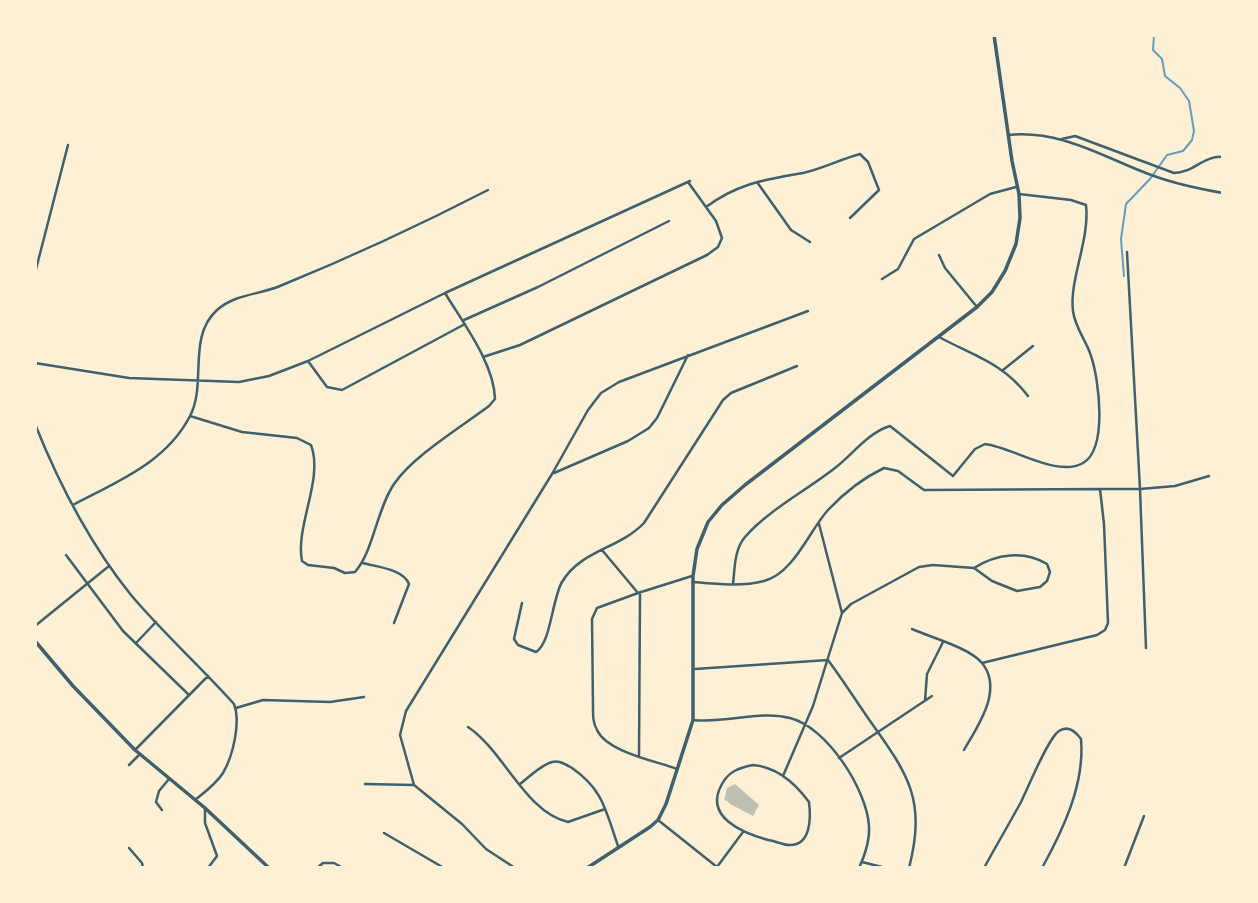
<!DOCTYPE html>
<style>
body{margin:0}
#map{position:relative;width:1258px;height:903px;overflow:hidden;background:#fdf0d5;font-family:"Fira Sans Condensed",sans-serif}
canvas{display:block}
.frame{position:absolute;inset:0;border:37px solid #fdf0d5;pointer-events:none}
</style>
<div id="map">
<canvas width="1258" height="903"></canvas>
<div class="frame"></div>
</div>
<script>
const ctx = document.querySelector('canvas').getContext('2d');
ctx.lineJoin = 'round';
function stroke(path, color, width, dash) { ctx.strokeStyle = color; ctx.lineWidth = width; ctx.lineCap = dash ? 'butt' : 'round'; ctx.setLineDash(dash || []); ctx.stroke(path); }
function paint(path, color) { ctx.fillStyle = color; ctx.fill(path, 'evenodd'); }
stroke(new Path2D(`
 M1124,276l-3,-37 5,-35 24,-25 17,-24 16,-4 9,-11 2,-9 -5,-30 -9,-13 -15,-12 -3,-17 -9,-9 1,-15`), '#669bbc', 2);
paint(new Path2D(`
 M735,784l24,21 -6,11 -23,-12 -4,-4 -2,1 3,-13z`), '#bec0b2');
stroke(new Path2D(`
 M1008,135c54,-6 98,24 146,41 22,8 46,13 69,17
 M1062,139l13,-3 99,37c19,0 30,-18 49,-16
 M757,182l34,48 19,12
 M706,207c32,-24 59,-27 97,-34 19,-4 38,-14 57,-19l8,8 11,28 -29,28
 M1127,252l13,237 35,-3 34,-10
 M939,255l6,13 32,39
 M35,273l33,-128
 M882,279l16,-10 16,-30 76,-45 26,-7
 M464,320l74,-33 131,-66
 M939,337c35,19 64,26 89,59
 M483,357l37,-12 187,-90 11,-8 4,-9 -6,-17 -28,-39
 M308,361l19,26 15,3 123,-66
 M35,363l94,15 110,4 30,-6 39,-15 137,-68 245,-112
 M1003,370l30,-24
 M190,416l52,16 55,6 14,7c13,34 -16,81 -9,116l6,4 26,3 11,5 10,-1c19,-22 21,-61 39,-88 19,-28 67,-57 95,-78l6,-7c-1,-36 -32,-76 -50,-106
 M35,424c24,60 55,120 96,171 32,38 70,72 103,109 7,18 -1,52 -11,69 -7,11 -18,19 -28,27
 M554,473l74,-32 21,-13 8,-10 31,-63
 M1100,489h40l6,159
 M73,505c43,-23 93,-42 117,-89 17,-32 -3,-79 27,-106 18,-16 41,-15 63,-24 71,-29 140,-61 208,-96
 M819,524l23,89
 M602,550l36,43
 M66,555l57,76 66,64
 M363,563c14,4 40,6 46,21l-15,39
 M693,582c22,2 49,5 71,-1 30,-8 45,-50 64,-71 16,-17 35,-32 56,-42l14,3 26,19 176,-1 4,35 4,99 -3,7 -8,5 -115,28
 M733,584c2,-16 1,-34 12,-47 22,-26 62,-47 90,-69 17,-13 34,-36 55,-42l63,50 22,-27 10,-5c27,3 72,34 98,19 25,-14 16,-84 8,-107 -5,-16 -16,-28 -18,-45 -4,-31 17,-71 13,-106l-15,-5 -52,-6
 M522,603l-8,36 4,6 18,7c15,-9 16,-53 26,-70 19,-32 57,-33 82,-59l79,-123 8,-7 66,-27
 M35,626l74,-60
 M912,629c18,8 58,19 70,34 22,27 -5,64 -18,87
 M136,643l20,-21
 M695,669l133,-9c14,19 27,39 40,58 39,55 59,80 41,150
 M925,701l2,-27 16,-32
 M236,708l27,-8 67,2 34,-5
 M693,720c32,4 66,-10 97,-2 37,9 77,72 79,108 1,14 -4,29 -10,42
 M468,727c36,24 57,85 100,95l37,-13
 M135,750l73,-74
 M639,755l1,-163
 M839,758l93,-62
 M129,765l11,-11
 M753,765c24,2 42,18 56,37 2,16 2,44 -20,43 -6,0 -14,-4 -21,-5 -25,-7 -65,-23 -46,-56 7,-13 17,-16 31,-19z
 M677,769c-21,-8 -70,-17 -80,-39 -4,-7 -4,-14 -4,-22l-1,-89 5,-11 41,-15 54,-17
 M783,776l30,-70 29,-93 9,-9 68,-37 14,-2 41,3 18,13 25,10 23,-4 7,-6 3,-9 -3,-8c-23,-14 -51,-10 -73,4
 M365,784l49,1 48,39 24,25 29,19
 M520,784c9,-7 21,-19 32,-22 7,-2 13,2 20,6 32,22 34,44 46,78
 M414,785l-14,-50 6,-24 146,-237 36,-64 13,-17 18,-11 189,-71
 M205,808v15l12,33 -9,12
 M162,810l-6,-8 3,-11 10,-12
 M658,820l59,47 26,-35
 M384,833l60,35
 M129,848l13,15 1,5
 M862,862l24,6
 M317,868l6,-5h11l9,5
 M984,868c12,-22 25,-44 37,-66 7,-14 27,-64 38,-71 9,-6 17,1 22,8 4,45 -18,91 -39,129
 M1124,868l20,-52`), '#3f606c', 2.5);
stroke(new Path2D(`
 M35,641l38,45 62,64 70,58 64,60
 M587,868l63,-41 8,-7 8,-16 27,-84v-144l4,-27 11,-27 14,-17 23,-20 232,-178 15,-15 13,-21 11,-27 4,-26 -1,-24 -7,-33 -18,-126`), '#3f606c', 3.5);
</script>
